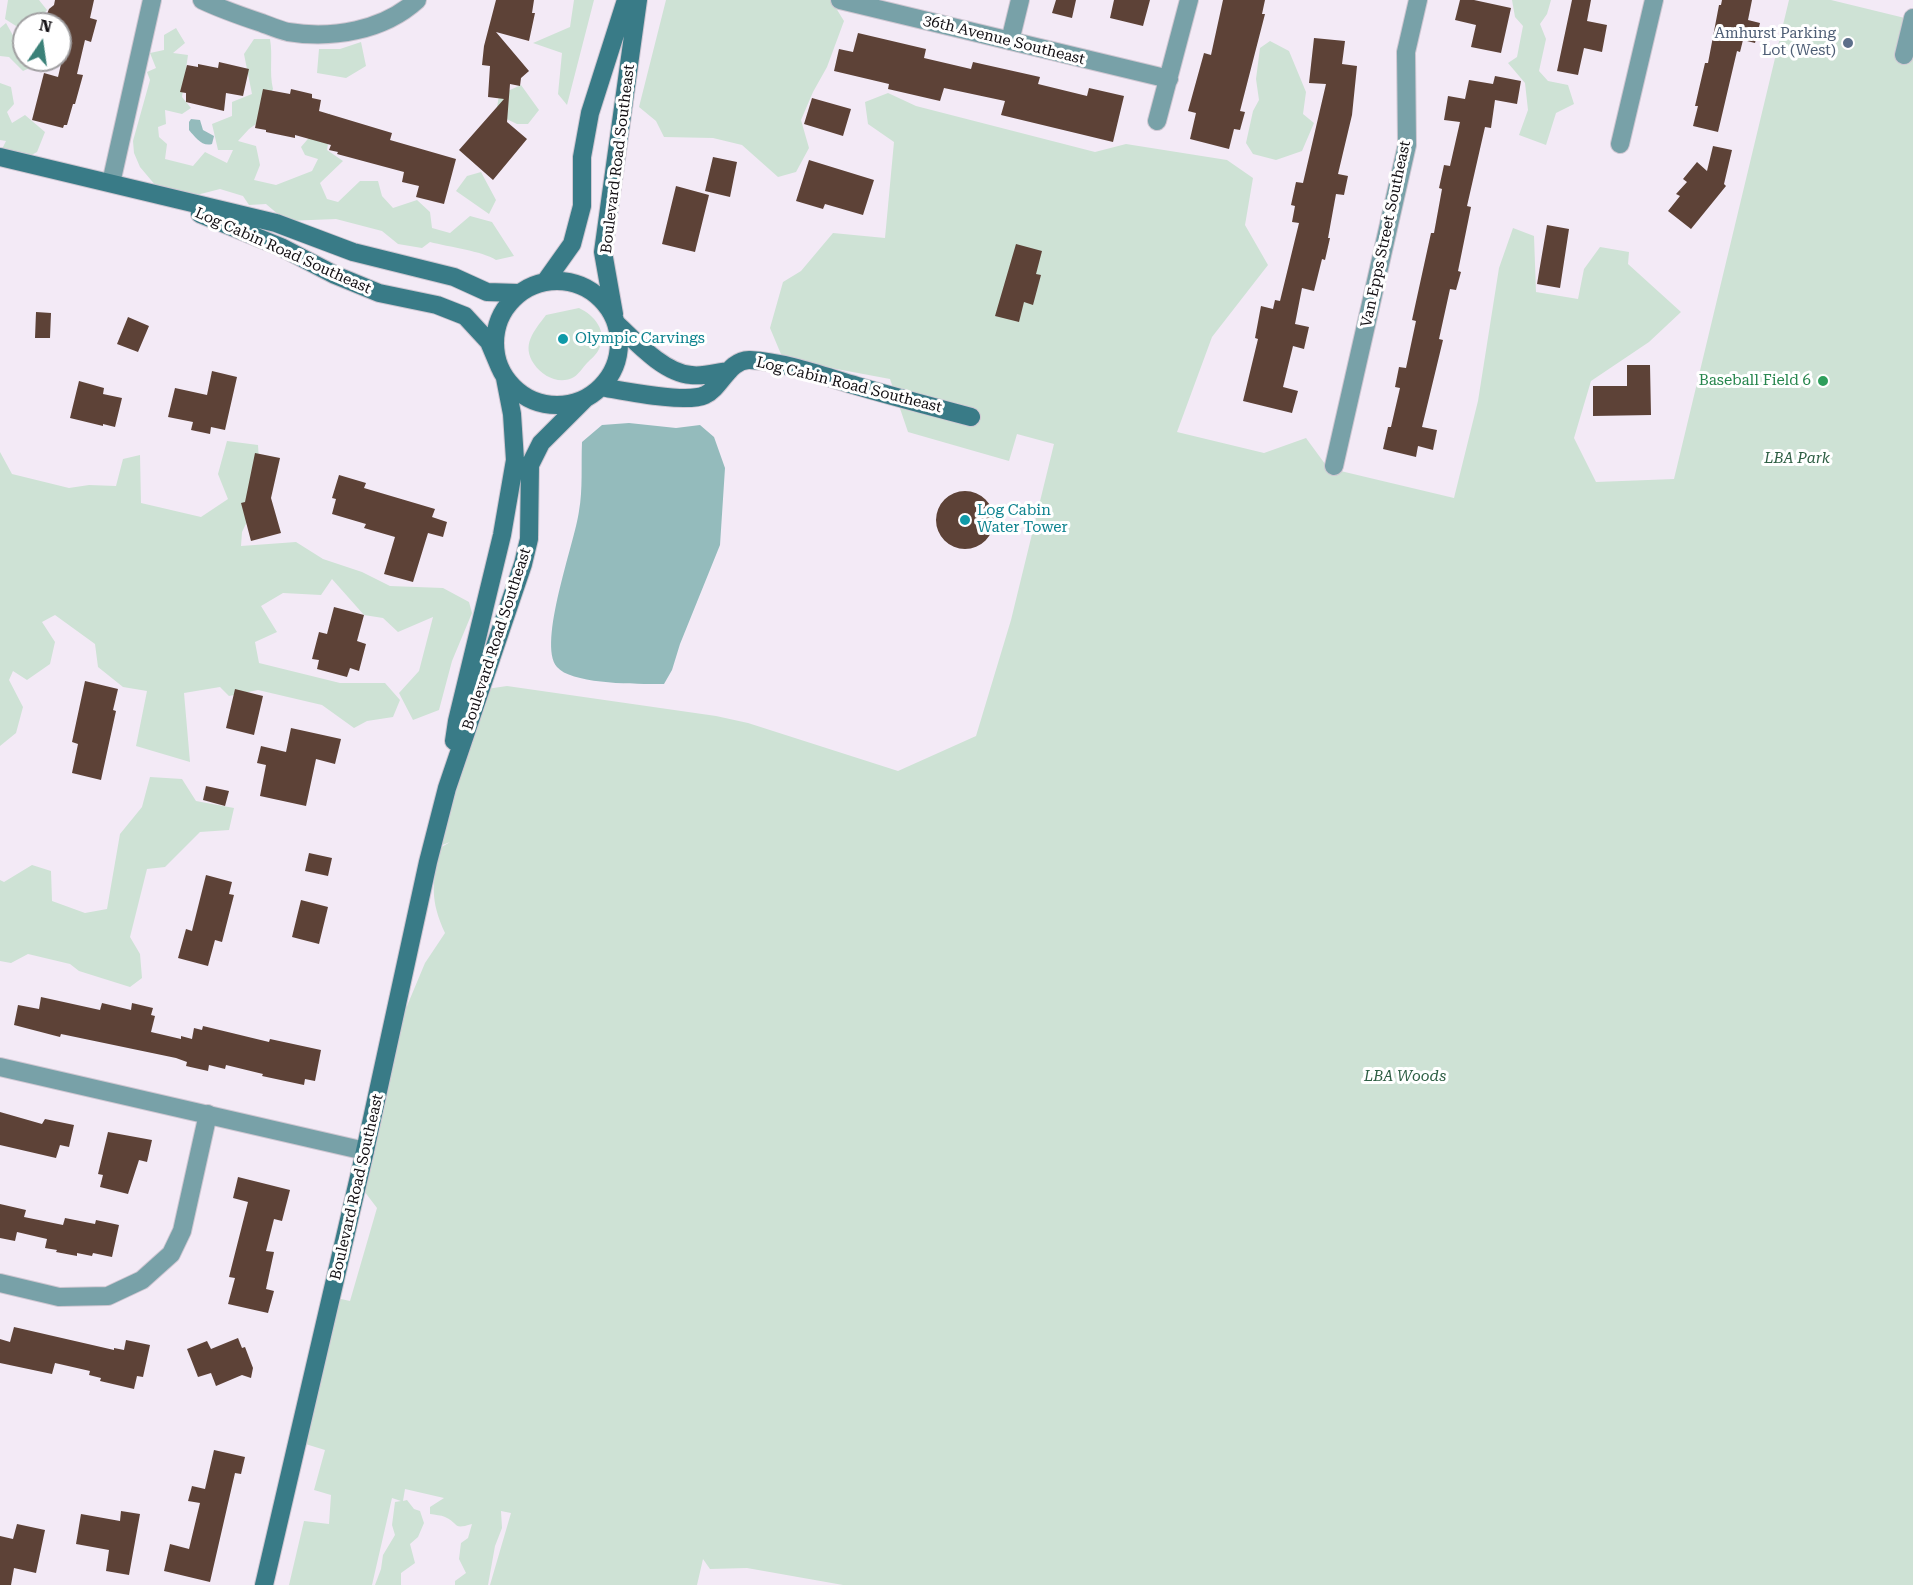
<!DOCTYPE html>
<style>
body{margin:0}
#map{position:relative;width:1913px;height:1585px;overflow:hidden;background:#f3eaf6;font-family:"Roboto Serif",serif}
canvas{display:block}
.north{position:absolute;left:12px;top:12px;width:60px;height:60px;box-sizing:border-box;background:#fff;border:2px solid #a09fa1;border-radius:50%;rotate:13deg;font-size:16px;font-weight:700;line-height:24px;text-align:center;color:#120f13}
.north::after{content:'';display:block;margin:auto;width:21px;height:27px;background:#3b8178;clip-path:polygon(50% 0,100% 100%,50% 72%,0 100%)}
</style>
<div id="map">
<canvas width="1913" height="1585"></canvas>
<div class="north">N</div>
</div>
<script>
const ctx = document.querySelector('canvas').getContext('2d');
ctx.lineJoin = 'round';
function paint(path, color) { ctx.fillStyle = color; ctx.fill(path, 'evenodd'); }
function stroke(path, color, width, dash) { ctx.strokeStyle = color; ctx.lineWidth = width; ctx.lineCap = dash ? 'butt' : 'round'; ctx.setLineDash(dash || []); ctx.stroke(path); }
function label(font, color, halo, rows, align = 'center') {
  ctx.font = font + ' "Roboto Serif",serif'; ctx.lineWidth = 6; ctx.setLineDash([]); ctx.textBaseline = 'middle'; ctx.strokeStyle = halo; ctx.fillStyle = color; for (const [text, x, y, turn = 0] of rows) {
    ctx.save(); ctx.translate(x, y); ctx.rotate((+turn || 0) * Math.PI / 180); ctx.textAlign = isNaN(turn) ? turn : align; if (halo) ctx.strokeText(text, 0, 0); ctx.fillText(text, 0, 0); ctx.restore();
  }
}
paint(new Path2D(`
 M8,0h31l8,10 -9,14h-14v7l-19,-12z
 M574,0h20l-27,105 -9,-11 4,-41 -29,-10 37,-16z
 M666,0h165l13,21 -17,46 -14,25 -12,28 8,28 -13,24 -18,5 -36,-32 -29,-7 -49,-1 -8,-16 -17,-14z
 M1512,0h39l-4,14 -7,10 6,15 -7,32 9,10 20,4 6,19 -18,9 -10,32 -27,-10 9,-25 -3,-27 -17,-20 9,-6 6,-31 -8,-9z
 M1789,0h42l82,20v1565h-1070l-96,-17 -37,1 -7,-10 -6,26h-207l21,-72 -10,-2 1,17 -7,18 -7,39h-33v-4l11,-8 -7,-14 2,-16 7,-5 4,-14c-20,6 -12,0 -27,-7 -4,-2 -10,-2 -15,-3v-7l14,-9 -39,-9 -2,12 4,-1 7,9 6,2 4,12 -6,14 -8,7 5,19 -14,10v12h-26l6,-16 2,-14 12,-20 -3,-10 3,-23 6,-1 -9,-3 -20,87h-83l15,-64 25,3 2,-29 -17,-5 11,-40 -26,-8 33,-145 18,4 27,-93 -19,-25 38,-169 11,-8 18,-43 20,-30c-15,-33 -13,-49 -5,-85l10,-6 -18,7 48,-159 27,-4 209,30 32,7 150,48 78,-35 35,-116 43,-176 -37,-10 -8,27 -101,-29 -18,-53 -107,-20 -13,-31 13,-46 18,-11 32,-38 52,5 9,-96 -26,-18 -3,-22 23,-9 28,13 179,46 31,-8 101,16 26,18 -8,47 23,40 -56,72 -35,95 87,21 42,-15 22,30 126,30 24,-97 21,-133 14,-40 21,8 2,56 42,7 6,-30 16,-22 29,5 -1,12 53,48 -32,30 -58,39 -17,57 22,44 78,-3z
 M6,23l9,16 9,-2v23h12l-2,6 -11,5 -14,-14 -9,-1v-28z
 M176,28l9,15 -12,10 15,2 -6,42 9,11 -9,6 -17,-4 1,14 -8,3 1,10 8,7 -2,15 28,7 12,-14 22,11 6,-13h-15l-6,-26 20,-8v-14l20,-8 -8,-40 10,-15h16c3,17 -1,33 3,50l-8,13 -2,17 -14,10 -11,12 18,5 4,19 -6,15 22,5 36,-14 6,-12 -13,-4 -4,-8 29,-34 1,14 -4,23 16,11 -23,22 7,16 11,3 22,-21h18l4,15 11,12 24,-8 13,12 2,16 18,5 20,-17 22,6 22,34 -18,4c-14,-9 -47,-13 -66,-18l-8,6 -24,-4 -16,-13 -46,-12 -50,2 -20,-17 -17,1 -6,-9 -23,-7 -35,9 -29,-12 -16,-19 -6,-14 -1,-12 17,-61 -3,-8 9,-4 -6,-15 14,-3v-15z
 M1270,41l19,10 17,41 -3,22 11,9 -12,28 -26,9 -23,-6 -7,-11 7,-32 6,-11 -3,-21 4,-31z
 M361,42l5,24 -20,12 -29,-5 2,-24h21z
 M0,83l11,4 3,17 -7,8 5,11 13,-8 20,17 -8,20 -13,7 -23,-8 5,-10 -6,-1z
 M521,85l18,25 -11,14h-11l-21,-10 3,-19z
 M481,172l15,28 -7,14 -33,-23 11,-15z
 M579,308c15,7 29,23 20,41 -2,5 -8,10 -12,14 -4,4 -8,11 -13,14 -14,8 -31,0 -40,-13 -13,-19 0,-33 12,-49z
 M227,441l31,4 3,48 -19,39 -1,14 55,-4 27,17 39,13 28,14 53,2 26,14 3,11 -20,48 -13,49 -26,10 -14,-27 20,-22 14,-54 -35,15 -15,-14 -19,-3 -32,-36 -11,16 -38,-2 -22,13 16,26 -22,10 4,21 81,20h45l15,17 -7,17 -26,4 -13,7 -32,-23 -64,-15 -29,6 -9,-9 -36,6 6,69 -54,-16 11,-55 -24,-4 -25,-20 -3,-23 -40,-29 -13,7 13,20 -5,22 -23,16 -14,-9 -4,9 14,27 -7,26 -16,13v-294l12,22 57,14 20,-3 27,1 7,-27 17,-4 1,48 60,14 27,-18 -10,-25z
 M150,777l32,2 14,22 38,7 -5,22 -29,2 -35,35 -18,2 -17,68 10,17 2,24 -12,9 -51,-16 -9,-7 -42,-10 -17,9 -11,-2v-81l4,2 28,-17 19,6 1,30 33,12 22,-4 13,-75 22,-27z`), '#cee2d5');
paint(new Path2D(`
 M191,119l9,1 3,10 11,6 -2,8c-10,3 -17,-7 -23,-14v-8z
 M629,423l47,5 24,-3 14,12 11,31 -5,77 -40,99 -8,26 -8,14c-23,0 -92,1 -107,-17 -20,-23 18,-125 22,-156 4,-22 2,-46 3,-69l20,-17z`), '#94bbbc');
paint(new Path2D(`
 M55,0h39l-4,18 7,2 -6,22 -6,-2 -8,34 6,1 -8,29h-2l-6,21h-3l-1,3 -31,-8 12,-47 14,4 7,-30 -3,-1 1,-6 -3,-2v-14h-7l-6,-10 2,-5 5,-4z
 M496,0h38l-2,13h3l-6,28 -33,-9 33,39 -8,7 -1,8 -10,-2 -3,38 20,17 -34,41 -34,-30 45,-51 -16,-2 2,-31 -8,-1 2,-19z
 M1056,0h20l-4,18 -20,-5z
 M1114,0h36l-7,26 -33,-8z
 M1223,0h42l-3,14h3l-25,97 5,1 -5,18 -6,-1 -5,20 -39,-10 6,-26 -8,-2 16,-58 7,2z
 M1460,0h14l37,8 -10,45 -30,-6 5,-22 -21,-5z
 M1572,0h19l-4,21 20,4 -5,27 -18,-4 -6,27 -21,-4z
 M1722,0h30l-4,20 12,3 -5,20 -12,-3 -3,12 -3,-1 -19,81 -25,-6 5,-20h-3l10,-43h3l11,-58h2z
 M858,33l68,16 -2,9 47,11 2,-7 67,15 -2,7 49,12 2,-8 35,8 -11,46 -112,-27 4,-14 -61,-13 -4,13 -52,-12 1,-5 -55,-13 5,-22 14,3z
 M1314,38l31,3 -3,23 15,2 -5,49 -14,59 10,2 -4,19 -8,-1 -8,44h2l-5,22 -3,-1 -8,32 -12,-3 -7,36 14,3 -5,22 -11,-3 -10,41 15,4 -6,22 -49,-12 15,-62 -3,-1 6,-32 12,3 2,-9 5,1 19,-78 -7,-1 3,-16 -4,-1 5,-23 7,1 23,-99 -17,-1z
 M219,62l30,7 -6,27 -17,-3 -2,18 -38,-9v-9l-6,-1 7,-27 11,2v-3l20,4z
 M1495,76l26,5 -4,23 -22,-4 -4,28 -6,-1 -18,79 4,1 -13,64 3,1 -5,18 -6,-1 -11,50 4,1 -21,87 15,3 -4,20 -15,-4 -2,11 -33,-8 5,-22h3l9,-39 -5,-1 4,-20 7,1 10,-47 -4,-1 19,-87h3l8,-44 -3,-1 5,-23 6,1 10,-44 -16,-2 4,-24 17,3 4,-19 24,4z
 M263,89l27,5 1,-5 21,5v4l9,2 -2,11 73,22 -2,7 66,19 -12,45 -28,-7 3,-11 -17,-4 2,-10 -67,-18 1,-2 -9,-2 2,-5 -36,-10v3l-29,-6v-2l-11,-2z
 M812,98l39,11 -8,27 -39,-12z
 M1713,146l19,4 -8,34 2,2 -35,43 -23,-18 12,-15 -4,-2 11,-12 -4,-3 14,-17 10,9z
 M713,157l24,5 -7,35 -25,-6z
 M809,160l65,20 -11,35 -38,-11 -2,5 -27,-8z
 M676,186l33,9 -14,57 -33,-8z
 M1547,225l22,4 -9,59 -23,-4z
 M1016,244l26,7 -6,23 5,1 -8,30 -9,-3 -5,20 -24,-6z
 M36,312l15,1 -1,25h-15z
 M128,317l21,9 -11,26 -21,-8z
 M1627,365h23l1,50 -58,1v-30h34z
 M212,371l25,6 -12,53 -14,-3 -1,7 -19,-4 2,-8 -25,-5 7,-29 32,7z
 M79,381l25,7 -1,6 19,4 -7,29 -12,-3v2l-33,-8z
 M255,453l25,5 -9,40 10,35 -30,8 -10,-38 4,-1z
 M339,475l27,8 -2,5 71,21 -3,8 15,5 -4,15 -15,-4 -15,49 -29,-8 11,-37 -31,-9 2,-4 -34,-10 4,-15 -4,-1z
 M936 520a29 29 0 1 1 58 0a29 29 0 1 1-58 0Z
 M334,607l30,8 -7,26 9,3 -7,27 -9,-3 -3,9 -30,-8 2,-9 -7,-1 7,-27 8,2z
 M85,681l33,8 -5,21 3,1 -15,69 -29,-7 6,-29 -6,-2z
 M235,689l28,7 -9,39 -28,-7z
 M291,728l50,11 -6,25 -19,-5 -10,47 -46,-10 6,-31 -9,-2 4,-17 25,6z
 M206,786l23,5 -4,15 -22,-6z
 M309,853l23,5 -4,18 -23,-5z
 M206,875l26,7 -3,12 5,1 -12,47 -7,-2 -7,26 -30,-8 8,-29 6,2z
 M301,900l27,7 -9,37 -27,-7z
 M41,997l59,13 2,-7 29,7 1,-7 21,5 -2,7 4,1 -4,16 30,7v-3l11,3 2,-11 8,2 1,-4 66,16 1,-3 51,11 -6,31 -10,-2 -1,6 -42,-9 1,-2 -37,-9 -1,4 -16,-4 -1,6 -22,-5 1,-4 -11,-4 -115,-24 -1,3 -46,-12 4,-20 21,4z
 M0,1112l42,12 3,-5 29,6 -5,22 -9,-2 -4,13 -56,-13z
 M108,1132l44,8 -5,22 -8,-2 -11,34 -28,-7 3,-12 -5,-1z
 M238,1177l52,13 -8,31 -8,-2 -8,32 8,1 -8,37 8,2 -6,22 -40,-9 7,-26 -6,-1 19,-75 -15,-4z
 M0,1204l26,6 -2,7 39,8 2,-7 30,6 1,-4 23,5 -7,32 -19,-4 -1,3 -15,-3v3l-21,-4 1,-2 -12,-2 2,-9 -30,-7 -2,9 -15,-3z
 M14,1327l100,23v-2l10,2 2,-10 24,5 -7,32 -6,-1 -3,13 -34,-8 1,-3 -12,-3 1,-4 -35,-8 -3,11 -52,-11v-24l10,3z
 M238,1338l4,10 3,-1 8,21 -2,10 -9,-3 -26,11 -5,-13 -13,4 -11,-28 20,-8 4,8z
 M214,1450l31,7 -4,17 -6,-1 -25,109 -46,-11 6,-27 19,5 11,-46 -12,-2 4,-15 13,3z
 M121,1511l19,3 -11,61 -23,-4 3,-21 -33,-6 5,-30 39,7z
 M17,1524l28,6 -9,43 -22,-5 -3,17h-11v-49l13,3z`), '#5d4237');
const street = new Path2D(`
 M202,0c19,9 39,16 60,23 8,3 17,7 26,9 44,7 95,-1 129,-32
 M840,0l329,79
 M1010,41l10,-41
 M1904,55l9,-37
 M1157,121l32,-121
 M1620,144l34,-144
 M111,183l41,-183
 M1334,466l73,-321 -1,-93 12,-52
 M0,1067l365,84
 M0,1283l59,14 49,-1 34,-16 29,-26 11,-23 26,-117`);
const secondary = new Path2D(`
 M0,157l276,66 77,29 101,25 33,15 31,1
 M200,214l81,33 54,28 44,18 58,12 28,11 24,26 11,26
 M495 343a62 62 0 1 1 124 0a62 62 0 1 1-124 0Z
 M545,282l27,-38 10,-38v-49l8,-44 36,-113
 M614,314l-11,-62 35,-252
 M617,324c19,18 47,49 74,51 12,2 27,-3 38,-4
 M601,387c24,4 85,17 104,8 16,-7 24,-36 45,-35 36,2 73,16 107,26 38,11 76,21 114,31
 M454,741l3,-20 45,-186 13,-75 -3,-46 -7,-36
 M264,1585l101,-434 63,-289 19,-74 76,-224 6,-25 1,-74 11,-22 44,-44`);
stroke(street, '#cfc7d2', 20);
stroke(secondary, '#cfc7d2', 20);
stroke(street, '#78a1a8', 18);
stroke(secondary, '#397b87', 18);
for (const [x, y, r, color] of [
 [1848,43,6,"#5c6f8a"],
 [563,339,6,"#0f9aa8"],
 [1823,381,6,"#2e9e5b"],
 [965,520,6,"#0f9aa8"]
]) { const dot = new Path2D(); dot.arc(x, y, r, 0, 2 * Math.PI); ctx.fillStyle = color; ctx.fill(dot); stroke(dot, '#fff', 2); }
label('15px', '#4e5e75', '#fff', [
 ["Amhurst Parking",1836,34],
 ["Lot (West)",1836,51]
], 'right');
label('15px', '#120f13', '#fff', [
 ["36th Avenue Southeast",1004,40,14],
 ["Boulevard Road Southeast",618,159,-83],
 ["Van Epps Street Southeast",1386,234,-78],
 ["Log Cabin Road Southeast",283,251,24],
 ["Log Cabin Road Southeast",849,385,14],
 ["Boulevard Road Southeast",497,639,-72],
 ["Boulevard Road Southeast",357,1187,-77]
]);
label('15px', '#0d838f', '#fff', [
 ["Olympic Carvings",575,339],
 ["Log Cabin",977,511],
 ["Water Tower",977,528]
], 'left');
label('15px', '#27864d', '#fff', [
 ["Baseball Field 6",1811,381]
], 'right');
label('italic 15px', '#2d5e43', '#fff', [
 ["LBA Park",1797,459],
 ["LBA Woods",1405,1077]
]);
</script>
